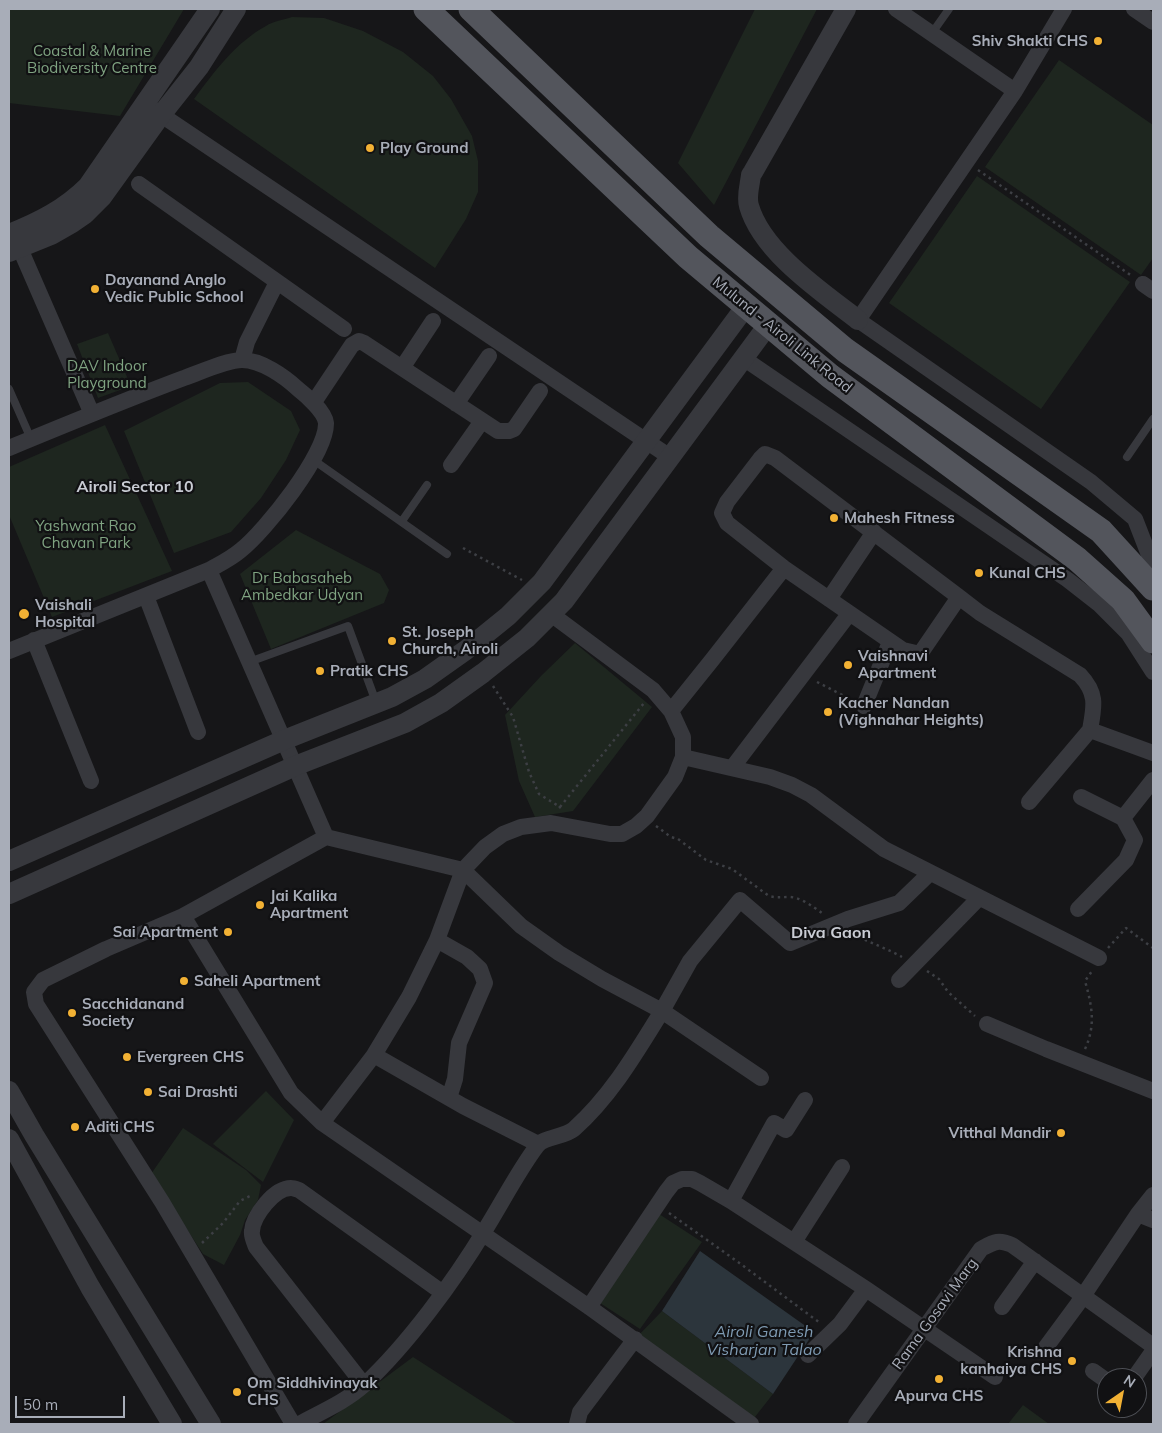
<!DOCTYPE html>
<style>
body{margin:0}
#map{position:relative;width:1162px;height:1433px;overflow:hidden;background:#161618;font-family:Mulish,sans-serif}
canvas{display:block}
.frame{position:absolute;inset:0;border:10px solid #a8adb8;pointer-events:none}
.north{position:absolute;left:1097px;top:1368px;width:50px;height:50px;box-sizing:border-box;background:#111113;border:1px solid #4d4f55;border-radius:50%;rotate:33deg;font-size:14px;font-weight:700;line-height:20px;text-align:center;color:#a8adb8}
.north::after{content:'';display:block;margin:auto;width:18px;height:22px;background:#f2b134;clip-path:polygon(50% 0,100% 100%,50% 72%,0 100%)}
.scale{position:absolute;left:15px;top:1396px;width:110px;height:22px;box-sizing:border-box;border:2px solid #a8adb8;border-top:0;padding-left:6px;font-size:15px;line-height:18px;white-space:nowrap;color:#a8adb8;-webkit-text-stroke:4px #111113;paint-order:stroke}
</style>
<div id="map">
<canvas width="1162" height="1433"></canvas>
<div class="frame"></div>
<div class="north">N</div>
<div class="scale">50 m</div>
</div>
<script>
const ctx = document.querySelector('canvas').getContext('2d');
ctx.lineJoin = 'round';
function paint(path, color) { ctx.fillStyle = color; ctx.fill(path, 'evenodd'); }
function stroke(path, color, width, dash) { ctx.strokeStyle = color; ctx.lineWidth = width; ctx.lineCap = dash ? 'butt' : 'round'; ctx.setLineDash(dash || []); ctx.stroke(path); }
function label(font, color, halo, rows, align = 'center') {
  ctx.font = font + ' Mulish,sans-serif'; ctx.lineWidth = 4.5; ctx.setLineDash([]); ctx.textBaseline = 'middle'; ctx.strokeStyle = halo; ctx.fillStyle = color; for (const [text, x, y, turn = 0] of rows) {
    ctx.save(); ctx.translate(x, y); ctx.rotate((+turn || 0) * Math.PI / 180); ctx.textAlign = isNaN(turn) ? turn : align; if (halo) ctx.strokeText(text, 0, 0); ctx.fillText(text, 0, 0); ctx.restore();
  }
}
paint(new Path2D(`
 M9,9h175l-64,107 -111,-13z
 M755,9h62l-103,196 -36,-42z
 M292,17l32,1 39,13 40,21 30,24 18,23 21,37 6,25v31l-12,27 -31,49 -241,-169c21,-28 41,-56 72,-73 7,-5 18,-6 26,-9z
 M1059,60l94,65v133l-12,17 -156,-108z
 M977,176l153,106 -89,127 -152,-106z
 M108,333l23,53 -33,12 -21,-54z
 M248,382l43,29 9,19 -14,30 -25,38 -30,34 -57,21 -50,-122 96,-48z
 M105,425l67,146 -120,46 -43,-102v-48z
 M296,530l84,44 9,16 -5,13 -113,46 -31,-75z
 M575,643l77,64 -79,104 -38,6 -16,-36 -14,-66 36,-39z
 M266,1091l28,29 -31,62 -50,-38z
 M183,1128l63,42 15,15 -3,15 -13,20 -5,15 -16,30 -21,-11 -52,-80z
 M659,1214l43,28 -62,87 -40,-26z
 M662,1311l111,83 -22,28 -115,-84z
 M413,1357l104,67h-194z
 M1023,1405l26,19h-41z`), '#1e261f');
paint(new Path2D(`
 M700,1251l114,81 -41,62 -111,-83z`), '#2c353c');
stroke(new Path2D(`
 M978,170l154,106
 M463,548l59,32
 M817,682l33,17
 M493,686l20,31 16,55 10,22 21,13 -1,1
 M560,807l84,-104
 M656,826l15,11 7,2 28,21 26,9 37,27c8,2 13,1 20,1 12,0 24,10 33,16
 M853,934c17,9 33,14 49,23
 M1108,948l18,-20 27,20
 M927,971l12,8 9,13 27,24
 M1085,1049c11,-24 7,-43 0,-68l7,-10
 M669,1213l69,49 82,61
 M202,1243l21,-20 17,-22 12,-6`), '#3d3f44', 2.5, [2.5, 4]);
stroke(new Path2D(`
 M932,33l17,-24
 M9,389l22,50
 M1127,457l26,-38
 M312,459l135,95
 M402,521l25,-36
 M249,662l99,-36 28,76`), '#37383d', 8);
stroke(new Path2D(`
 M896,9l119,82 49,-82
 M1134,9l19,13
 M1015,91l-157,229 233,162 44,37 14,36 -2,26
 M151,108l519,349
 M139,184l205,145
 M15,237l77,177
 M1143,284l10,7
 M743,358l325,222 32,25 28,28 25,39
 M242,360l5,-18 30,-60
 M402,368l31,-47
 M314,402l38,-57 7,-4 5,2 134,88h11l5,-2 26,-38
 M456,404l33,-48
 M9,448c58,-24 116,-48 175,-70 15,-5 42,-18 58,-18 19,0 42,16 56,29 9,7 27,23 28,34 1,31 -61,108 -85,127 -9,8 -21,14 -32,20l-200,81
 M451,465l31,-44
 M209,570l117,267
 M146,596l52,136
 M959,597l-39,57 -17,-4 -119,-82 -57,-45 -5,-10 5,-11 33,-43 5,-5 10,4 184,139 21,16 100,62c18,19 14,32 10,55l63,23
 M829,599l45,-67
 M34,640l57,141
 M864,706l26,-64
 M671,711l41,-51 72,-92
 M683,757l87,20 22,8 19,10 73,54 215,109
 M732,768l117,-154
 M1081,797l42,21 30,-38
 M1029,802l61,-72
 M1078,909l48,-49 9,-20 -12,-22
 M183,916l108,177 31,30 267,184 162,117
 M437,940l30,17 13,12 5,14 -26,60 -4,36 -6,19
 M899,980l80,-82
 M987,1024l59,25 107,42
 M374,1055l89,51 75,38
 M761,1078l-99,-67 28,-50 50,-61 50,43 58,-24 51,-16 31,-30
 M322,1123l52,-68 35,-58 28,-57 26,-70 22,-23 18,-13 18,-7 30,-4 59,11h12l14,-8 11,-10 28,-39 8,-20v-20l-12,-26 -18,-21 -102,-76
 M731,1201l43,-78 12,7 19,-30
 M1138,1214l15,-19
 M794,1242l48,-75
 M589,1307l77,-115 7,-9 9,-4h10l8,4 31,18 135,88 129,88
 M1002,1307l33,-46
 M1046,1347l31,-42 61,-91 15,6
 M808,1355l32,-31 26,-35
 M1093,1371l14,10
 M1134,1378l19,-27
 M364,1385l-108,-138c-2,-5 -5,-11 -4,-16 1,-15 22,-43 39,-43 2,0 5,1 8,2l144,103
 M293,1424l-131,-222 -126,-198 -2,-12 9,-12 63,-31 77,-33 143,-79 137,33 58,56 38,27 43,26 60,32c-26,42 -51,85 -88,118 -9,8 -31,8 -37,17 -19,25 -35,57 -52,84 -31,51 -77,114 -121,155 -19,17 -43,27 -65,39
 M577,1424l3,-12 55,-73
 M856,1424l125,-175c13,-7 17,-10 31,-4l141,101`), '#37383d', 16);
stroke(new Path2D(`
 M846,9l-93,163 -2,3c-1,9 -5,22 -2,31 13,46 73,86 109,114
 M9,234c30,-12 56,-25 79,-48l122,-177
 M9,252l42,-17 21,-12 13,-9 17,-17 59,-82 38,-48 37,-58
 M9,861l275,-121 108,-43 33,-18 41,-29 42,-34 34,-34 204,-276
 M9,894l286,-128 110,-43 36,-20 42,-30 44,-35 37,-37 204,-276
 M9,1091l25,44 177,289
 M9,1139l81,148 82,137`), '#37383d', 20);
stroke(new Path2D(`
 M426,9l262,248 142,119 247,183 46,41 30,41
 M471,9l238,227 136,114 256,181 52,57`), '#53555c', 25);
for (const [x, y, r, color] of [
 [1098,41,5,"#f2b134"],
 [370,148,5,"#f2b134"],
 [95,289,5,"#f2b134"],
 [834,518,5,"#f2b134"],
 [979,573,5,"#f2b134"],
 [24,614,6,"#f2b134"],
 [392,641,5,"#f2b134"],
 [848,665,5,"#f2b134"],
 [320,671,5,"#f2b134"],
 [828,712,5,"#f2b134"],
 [260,905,5,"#f2b134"],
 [228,932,5,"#f2b134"],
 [184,981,5,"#f2b134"],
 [72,1013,5,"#f2b134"],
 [127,1057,5,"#f2b134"],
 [148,1092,5,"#f2b134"],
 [75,1127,5,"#f2b134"],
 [1061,1133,5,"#f2b134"],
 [1072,1361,5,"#f2b134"],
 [939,1379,5,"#f2b134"],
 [237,1392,5,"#f2b134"]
]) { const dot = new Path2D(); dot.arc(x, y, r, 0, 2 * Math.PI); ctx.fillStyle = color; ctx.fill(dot); stroke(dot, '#111113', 2); }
label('bold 15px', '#a8adb8', '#111113', [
 ["Shiv Shakti CHS",1088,41,"right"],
 ["Play Ground",380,148],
 ["Dayanand Anglo",105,280],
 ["Vedic Public School",105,297],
 ["Mahesh Fitness",844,518],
 ["Kunal CHS",989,573],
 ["Vaishali",35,605],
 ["Hospital",35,622],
 ["St. Joseph",402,632],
 ["Church, Airoli",402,649],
 ["Vaishnavi",858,656],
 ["Apartment",858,673],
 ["Pratik CHS",330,671],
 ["Kacher Nandan",838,703],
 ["(Vighnahar Heights)",838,720],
 ["Jai Kalika",270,896],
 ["Apartment",270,913],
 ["Sai Apartment",218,932,"right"],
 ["Saheli Apartment",194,981],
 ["Sacchidanand",82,1004],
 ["Society",82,1021],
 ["Evergreen CHS",137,1057],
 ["Sai Drashti",158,1092],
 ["Aditi CHS",85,1127],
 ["Vitthal Mandir",1051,1133,"right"],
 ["Krishna",1062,1352,"right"],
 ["kanhaiya CHS",1062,1369,"right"],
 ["Om Siddhivinayak",247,1383],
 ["CHS",247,1400],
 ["Apurva CHS",939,1396,"center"]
], 'left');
label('15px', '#7fa381', '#111113', [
 ["Coastal & Marine",92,51],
 ["Biodiversity Centre",92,68],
 ["DAV Indoor",107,366],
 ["Playground",107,383],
 ["Yashwant Rao",86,526],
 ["Chavan Park",86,543],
 ["Dr Babasaheb",302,578],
 ["Ambedkar Udyan",302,595]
]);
label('15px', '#a8adb8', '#111113', [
 ["Mulund - Airoli Link Road",782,335,39],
 ["Rama Gosavi Marg",935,1314,-54]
]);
label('bold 16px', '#c9ccd4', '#111113', [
 ["Airoli Sector 10",135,487],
 ["Diva Gaon",831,933]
]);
label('italic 16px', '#7f9bb3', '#111113', [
 ["Airoli Ganesh",764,1332],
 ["Visharjan Talao",764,1350]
]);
</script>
